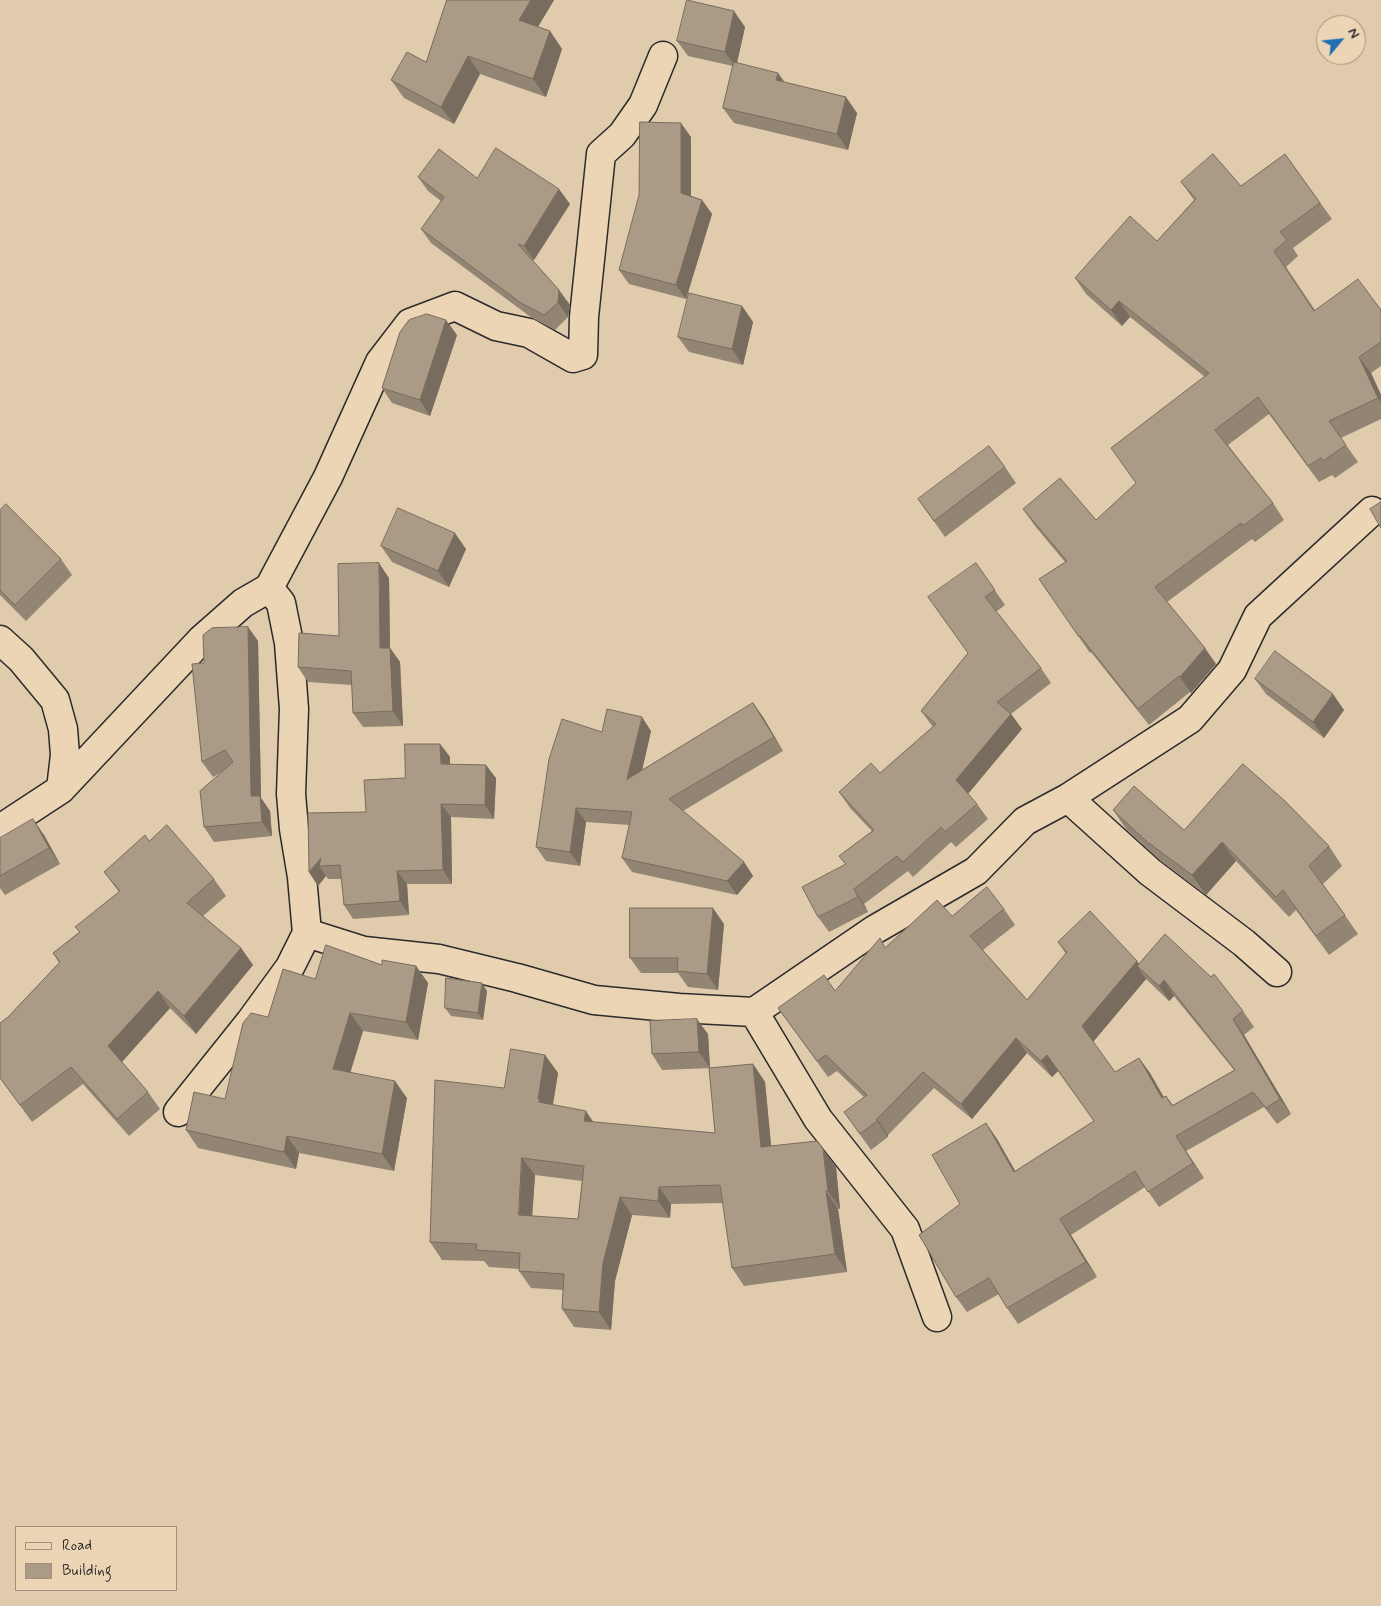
<!DOCTYPE html>
<style>
body{margin:0}
#map{position:relative;width:1381px;height:1606px;overflow:hidden;background:#e0cbad;font-family:Mynerve,sans-serif}
canvas{display:block}
.legend{position:absolute;left:15px;top:1526px;width:162px;height:65px;box-sizing:border-box;background:#ecd5b5;border:1px solid #9f917e;margin:0;padding:6px 9px;list-style:none;font-size:15px;color:#2b2b2b}
.legend li{display:flex;align-items:center;gap:10px;height:25px}
.legend b{width:25px;border:1px solid #9f917e}
.north{position:absolute;left:1316px;top:15px;width:50px;height:50px;box-sizing:border-box;background:#ecd5b5;border:1px solid #9f917e;border-radius:50%;rotate:62deg;font-size:14px;font-weight:700;line-height:20px;text-align:center;color:#2b2b2b}
.north::after{content:'';display:block;margin:auto;width:18px;height:22px;background:#1f6fb2;clip-path:polygon(50% 0,100% 100%,50% 72%,0 100%)}
</style>
<div id="map">
<canvas width="1381" height="1606"></canvas>
<ul class="legend">
<li><b style="height:6px;background:#ecd5b5"></b>Road</li>
<li><b style="height:14px;background:#ab9b86"></b>Building</li>
</ul>
<div class="north">N</div>
</div>
<script>
const ctx = document.querySelector('canvas').getContext('2d');
ctx.lineJoin = 'round';
function stroke(path, color, width, dash) { ctx.strokeStyle = color; ctx.lineWidth = width; ctx.lineCap = dash ? 'butt' : 'round'; ctx.setLineDash(dash || []); ctx.stroke(path); }
function paint(path, color) { ctx.fillStyle = color; ctx.fill(path, 'evenodd'); }
const minor = new Path2D(`
 M269,588l59,-111 52,-115 30,-39 45,-17 41,20 33,7 44,25 10,-3 1,-38 17,-163 21,-19 21,-30 20,-49
 M0,640l21,19 34,41 8,29 2,26 -4,34
 M1068,798l82,74 94,71 33,29
 M0,829l61,-40 140,-149 42,-37 26,-15 12,15 8,40 5,66 -3,85 3,35 8,48 5,56 57,18 75,8 78,19 77,22 85,8 75,4 120,-82 102,-59 49,-50 43,-23 122,-79 42,-49 26,-54 114,-105
 M754,1012l64,107 87,110 32,88
 M178,1112l72,-90 40,-55 17,-34`);
stroke(minor, '#2b2b2b', 31);
stroke(minor, '#ecd5b5', 28);
paint(new Path2D(`
 M447,0h107l-16,27 12,4 12,18 -16,48 -66,-23 -26,50 -50,-26 -13,-18 35,-18z
 M745,27l-8,36 120,50 -9,37 -114,-27 -11,-15 10,-42 -45,-10 -11,-15z
 M691,137v59l11,4 10,14 -26,85 -57,-15 -10,-14z
 M1285,154l47,65 -39,29 5,8 -12,11 29,43h66v56l-10,7 10,22v24l-40,19 17,24 -23,16 -3,-3 -13,7 -50,-68 -41,31 45,58 11,17 -29,22 -3,-3 -85,63 49,62 -25,29 -1,-1 -41,33 -58,-73 -1,1 -51,-74 26,-17 -30,-36 -12,-17 73,11 40,-36 69,-107 -75,-60 -8,9 -36,-32 -11,-16 82,-37 37,-41 -13,-18 60,4z
 M418,177l59,1 93,26 -36,56h-2l27,30 11,15 -2,12 -13,13 -23,-12 -101,-75 -10,-14 20,-28 -13,-10z
 M742,306l11,16 -10,43 -54,-13 -11,-15z
 M457,335l-27,81 -38,-13 -10,-15z
 M1005,467l11,16 -71,54 -27,-38z
 M0,510l61,49 11,16 -46,46 -26,-26z
 M381,546l85,3 -17,38 -57,-25z
 M976,563l29,42 -9,7 45,56 10,15 -40,31 11,15 -54,65 9,10 11,15 -32,28 -5,-5 -38,35 -5,-6 -44,33 4,8 -39,20 -11,-15 27,-53 -6,-8 33,-25 -22,-23 -11,-16 41,-19 53,-46 -12,-16 47,-58z
 M389,578l1,70 10,14 3,64 -40,1 -10,-14 -1,-28 -44,-3 -10,-15 41,-31z
 M248,627l10,14 3,157 9,13 2,25 -58,6 -10,-15 18,-55 -9,5 -11,-15z
 M1255,679l89,31 -20,28 -58,-44z
 M753,703l10,14 20,34 -100,60 61,51 9,14 -16,19 -105,-23 -10,-14 7,-33 -43,-3 -6,44 -34,-5 -10,-14 66,-115 49,-1 -9,39z
 M440,744l10,13v7l46,14 -2,41 -43,-2 1,67h-45l2,31 -56,4 -9,-14 -2,-26h-14l-2,-3 -8,10 -9,-14 57,-60 39,-34z
 M1113,810l71,20 145,16 13,20 -19,18 35,50 -29,21 -33,-45 -7,7 -53,-56 -30,34 -46,-35 -34,-31z
 M44,835l16,29 -55,31 -5,-7v-50z
 M149,841l65,38 12,17 -23,20 38,32 12,17 -57,69 -26,-26 -48,54 26,30 12,17 -31,27 -46,-52 -51,38 -32,-44v-55l8,-6 51,-54 -6,-10 26,-21 40,-40 -15,-20z
 M1004,909l11,16 -32,25 44,50 39,-46 -8,-12 81,21 104,48 11,16 -10,8 47,79 -14,10 -13,-17 -78,44 18,27 -45,29 -14,-20 -74,48 26,42 -79,47 -11,-16 -8,-14 -32,18 -11,-15 4,-93 26,-81 11,16 18,32 79,-50 -36,-50 -6,6 -25,-24 -55,66 -38,-31 -46,47v2l-17,13 -27,-38 20,-15 -27,-26 -9,6 -50,-69 57,-17 51,-44 66,-31zM1146,979l23,22 5,-5 60,74 -61,35 -7,-9 -2,1 -14,-24 -11,-15 -24,14 -22,-30z
 M724,924l-6,66 -30,-3 -10,-14h-37l-11,-15z
 M382,965l34,1 12,17 -10,57 -55,-9 -13,41 57,26 -13,73 -95,-18 -3,16 -98,-21 -12,-18 39,-31 43,-82 47,-38z
 M487,991l-4,29 -32,-4 -6,-8z
 M708,1034l2,34 -48,2 -10,-16z
 M545,1055l13,18 -5,32 41,17 121,11 38,-69 12,18 6,64 65,21 4,42h-2l9,63 -103,14 -12,-18 -9,-65 -52,1 -1,14 -38,-3 -17,66 -4,49 -37,-3 -12,-18 1,-19 -32,-2 -12,-17v-2l-30,-2 -5,-6 -42,-1 -12,-18 74,-154zM535,1175l47,6 -4,38 -46,-3z`), '#938573');
paint(new Path2D(`
 M531,0h23l-23,38 -12,-18z
 M734,11l11,16 -9,40 -11,-15z
 M550,31l12,18 -16,48 -13,-18z
 M468,56l12,18 -26,50 -13,-17z
 M778,73l11,15 -13,-8z
 M846,97l11,16 -9,37 -11,-16z
 M681,123l10,14v70l-10,-14z
 M559,189l11,15 -36,56 -10,-14z
 M702,200l10,14 -26,85 -10,-14z
 M559,290l11,15 -2,12 -10,-14z
 M1119,301l11,16 -8,9 -11,-16z
 M742,306l11,16 -10,43 -11,-16z
 M446,320l11,15 -27,81 -10,-16z
 M1359,357l12,16 10,22v7l-3,-4z
 M455,533l11,16 -17,38 -11,-16z
 M379,563l10,15 1,70 10,14 3,64 -10,-15 -13,-63z
 M248,627l10,14 3,157 9,13 2,25 -10,-14 -11,-26z
 M1205,648l11,16 -25,29 -11,-16z
 M1333,694l11,16 -20,28 -11,-16z
 M753,703l10,14 20,34 -9,-14z
 M1011,714l11,15 -55,66 -11,-15z
 M642,717l9,14 -14,62 -10,-14z
 M440,744l10,13v20l-9,-13z
 M486,765l10,13 -2,41 -9,-14z
 M441,804l10,13 1,67 -9,-14z
 M576,808l10,14 -6,44 -10,-14z
 M33,819l11,16 16,29 -11,-16z
 M1222,842l14,19 -30,34 -14,-20z
 M321,858l-2,8 7,10 -8,10 -9,-14z
 M744,862l9,14 -16,19 -10,-14z
 M397,871l10,13 2,31 -9,-14z
 M854,889l10,15 4,8 -10,-15z
 M713,908l11,16 -6,66 -11,-16z
 M241,948l12,17 -57,69 -12,-18z
 M1137,961l11,15 -11,-10 9,13 -53,63 -11,-16z
 M416,966l12,17 -10,57 -12,-18z
 M1164,980l10,16 -5,5 -10,-15z
 M482,983l5,8 -4,29 -5,-7z
 M158,991l12,17 -50,56 -12,-18z
 M350,1013l13,18 -17,56 -13,-18z
 M697,1019l11,15 2,34 -11,-16z
 M1233,1019l11,16 47,79 -11,-15z
 M1016,1038l11,15 -55,66 -11,-15z
 M545,1055l13,18 -7,42 -12,-13 -1,-3z
 M1047,1055l11,16 -6,6 -11,-16z
 M1139,1058l11,15 23,41 -11,-16z
 M753,1064l12,18 8,83 -12,-18z
 M395,1081l12,17 -13,73 -12,-17z
 M586,1111l12,18 -14,-8z
 M877,1119l11,16v2l-11,-16z
 M986,1123l11,16 28,49 -11,-16z
 M287,1136l12,17 -3,16 -12,-17z
 M1176,1136l28,42 -11,-15z
 M823,1149l13,18 4,42 -12,-18z
 M522,1158l13,17 -4,58 -12,-18z
 M659,1187l12,17 -1,14 -12,-17z
 M826,1191l12,18 9,63 -12,-18z
 M620,1197l12,18 -17,66 -4,49 -12,-18 4,-49z
 M1060,1219l11,16 26,42 -11,-15z`), '#786c5e');
const building = new Path2D(`
 M447,0h84l-12,20 31,11 -17,48 -65,-23 -27,51 -50,-27 16,-28 19,10z
 M687,0l47,11 -9,41 -48,-11z
 M734,62l44,11 -2,7 70,17 -9,37 -114,-26z
 M640,122l41,1v70l21,7 -26,85 -57,-15 20,-75z
 M496,148l63,41 -35,57 -6,-2 41,46 -1,13 -14,12 -23,-12 -100,-74 23,-32 -26,-20 21,-28 38,29z
 M1213,154l28,32 44,-32 35,49 -40,29 7,8 -13,11 40,60 44,-32 23,31v32l-22,15 19,41 -49,23 17,24 -23,16 -2,-3 -13,8 -50,-69 -43,33 58,73 -30,23 -2,-3 -86,64 50,61 -25,29 -1,-1 -41,33 -58,-73 -1,1 -40,-58 28,-18 -44,-52 37,-31 36,42 40,-37 -25,-35 98,-75 -90,-72 -8,9 -36,-32 55,-62 27,25 39,-42 -15,-17z
 M689,293l53,13 -10,43 -54,-12z
 M427,314l19,6 -26,80 -38,-12 18,-56 9,-12z
 M989,446l16,21 -71,54 -16,-22z
 M1381,502v26l-11,-19z
 M6,504l55,55 -46,46 -15,-15v-80z
 M398,508l57,25 -17,38 -57,-25z
 M379,563l1,85h10l3,63 -40,2 -2,-42 -53,-4 1,-34 40,3 -1,-72z
 M976,563l19,27 -10,7 56,71 -44,34 14,12 -55,66 21,24 -32,28 -4,-5 -38,35 -6,-6 -43,33 4,8 -40,20 -16,-30 44,-23 -7,-8 35,-26 -35,-38 32,-29 9,10 56,-49 -15,-13 47,-58 -40,-56z
 M248,627l3,169h9l2,26 -58,5 -4,-36 33,-29 -8,-12 -23,12 -10,-98 12,-1 -1,-28 9,-7z
 M1275,651l58,43 -20,28 -58,-43z
 M753,703l21,34 -105,62 75,63 -17,19 -105,-23 10,-46 -56,-4 -6,44 -34,-5 13,-88 13,-40 40,13 5,-23 35,8 -15,62z
 M405,744h35l1,20 45,1 -1,40 -44,-1 2,66 -46,1 3,30 -56,4 -4,-40 -21,1 2,-8 -12,14 -1,-59 58,-1 -2,-32 41,-2z
 M1243,764l42,37 44,45 -20,20 36,49 -29,21 -33,-46 -7,7 -54,-55 -30,33 -46,-34 -33,-31 21,-24 50,44z
 M33,819l16,29 -49,28v-38z
 M167,825l47,54 -27,24 54,45 -57,68 -26,-25 -50,55 40,46 -31,27 -46,-52 -51,38 -20,-27v-55l8,-6 52,-55 -7,-9 27,-21 -5,-5 45,-36 -16,-19 41,-37 4,6z
 M987,887l17,22 -34,27 57,64 40,-48 -9,-10 32,-31 47,50 -55,65 33,46 24,-14 23,40 4,-2 6,10 63,-36 -71,-90 -5,6 -22,-20 28,-32 46,43 3,-3 29,37 -10,8 47,80 -14,9 -13,-16 -77,44 17,27 -45,29 -13,-21 -75,48 26,43 -79,46 -18,-30 -33,19 -37,-62 41,-31 -28,-49 54,-32 28,49 80,-51 -47,-66 -6,6 -25,-23 -55,66 -38,-32 -46,47v2l-17,13 -16,-22 23,-17 -41,-40 -9,6 -39,-53 46,-33 11,16 45,-53 5,10 52,-48 15,16z
 M630,908h83l-6,66 -30,-3 1,-13h-48z
 M326,945l56,20v-5l34,6 -10,56 -56,-9 -17,56 62,12 -13,73 -95,-18 -3,16 -98,-22 8,-38 31,7 18,-76 8,-10 17,4 15,-48 32,10z
 M446,978l36,5 -4,30 -33,-5z
 M697,1019l2,33 -47,2 -2,-33z
 M511,1049l34,6 -7,44h2l-1,3 47,9 -2,10 131,12 -6,-65 44,-4 8,83 56,-6 6,8 5,42h-2l9,63 -103,14 -12,-83 -61,2 -1,14 -38,-4 -17,66 -4,49 -37,-3 2,-35 -45,-3 1,-18 -44,-3 1,-6 -47,-2 5,-162 69,8zM522,1158l62,8 -6,53 -59,-4z`);
paint(building, '#ab9b86');
stroke(building, '#786c5e', 1);
</script>
